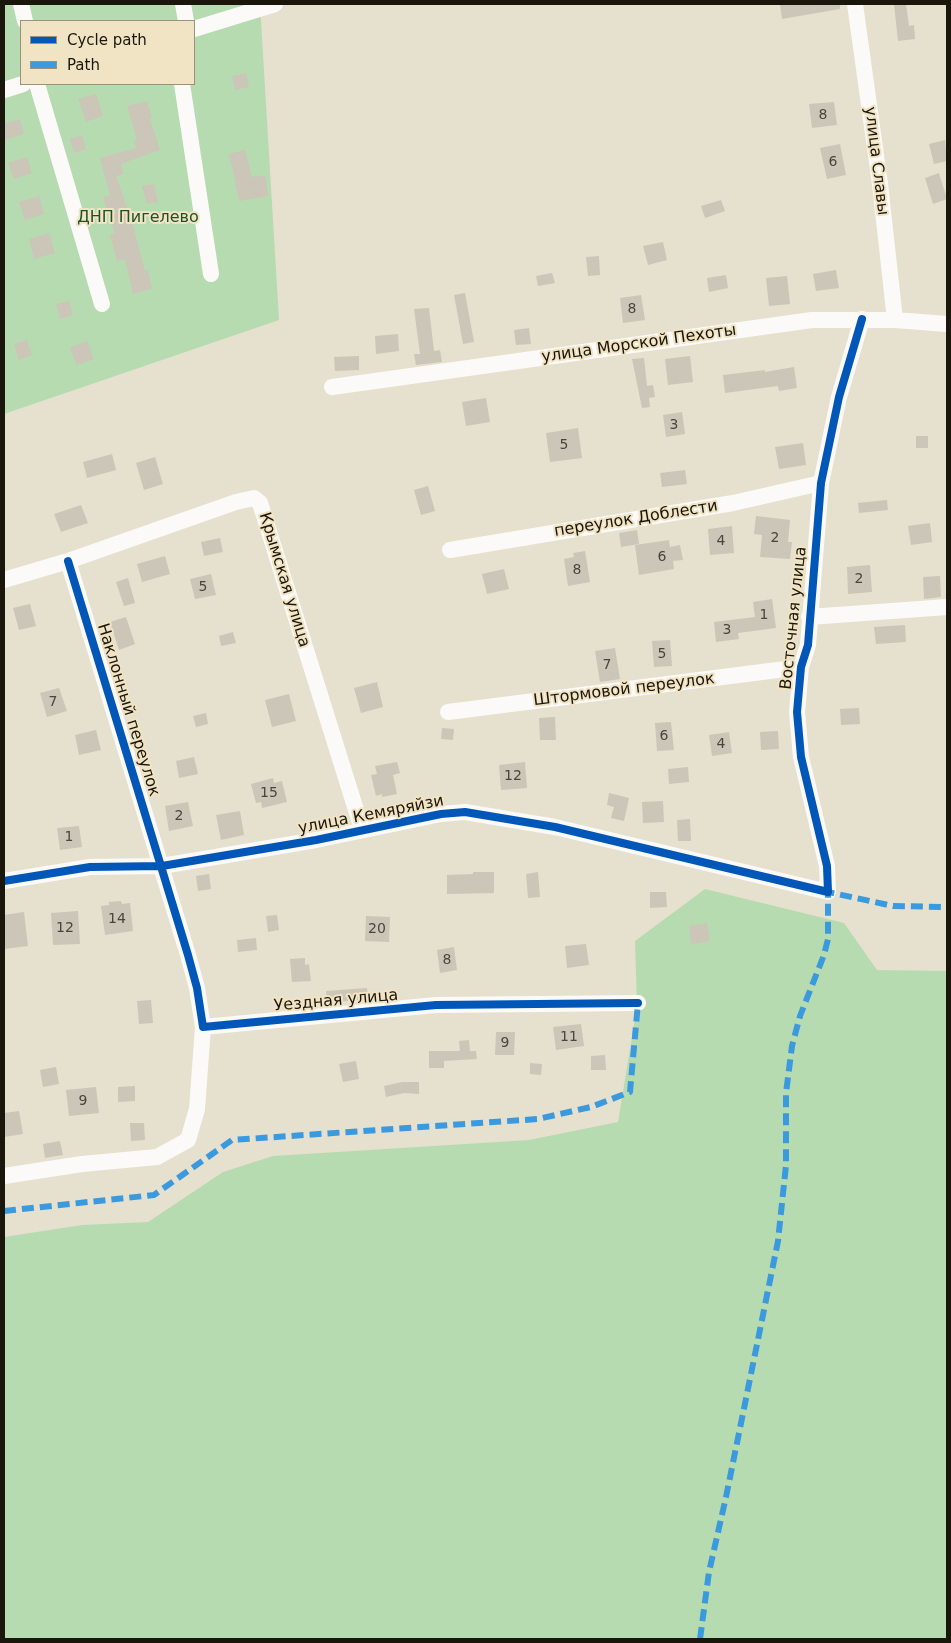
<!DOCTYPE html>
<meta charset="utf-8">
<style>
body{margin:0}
#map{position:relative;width:951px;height:1643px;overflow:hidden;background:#e6e0ce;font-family:"DejaVu Sans",sans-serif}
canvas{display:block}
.frame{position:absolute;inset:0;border:5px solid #1b160b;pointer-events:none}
.legend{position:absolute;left:20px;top:20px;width:175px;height:65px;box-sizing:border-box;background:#f1e4c4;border:1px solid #9b927a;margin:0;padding:6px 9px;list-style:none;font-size:15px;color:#1b160b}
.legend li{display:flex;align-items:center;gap:10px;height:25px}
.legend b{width:25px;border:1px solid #9b927a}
</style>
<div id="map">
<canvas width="951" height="1643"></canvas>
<div class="frame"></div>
<ul class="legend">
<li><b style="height:6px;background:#0057b8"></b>Cycle path</li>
<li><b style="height:6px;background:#3b9ade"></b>Path</li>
</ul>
</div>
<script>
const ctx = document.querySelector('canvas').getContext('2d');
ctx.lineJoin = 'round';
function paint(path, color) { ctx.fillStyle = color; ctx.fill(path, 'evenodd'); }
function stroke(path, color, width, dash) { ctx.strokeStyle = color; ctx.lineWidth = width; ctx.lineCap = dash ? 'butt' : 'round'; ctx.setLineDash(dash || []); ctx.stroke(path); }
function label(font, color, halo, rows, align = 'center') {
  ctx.font = font + ' "DejaVu Sans",sans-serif'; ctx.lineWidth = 4; ctx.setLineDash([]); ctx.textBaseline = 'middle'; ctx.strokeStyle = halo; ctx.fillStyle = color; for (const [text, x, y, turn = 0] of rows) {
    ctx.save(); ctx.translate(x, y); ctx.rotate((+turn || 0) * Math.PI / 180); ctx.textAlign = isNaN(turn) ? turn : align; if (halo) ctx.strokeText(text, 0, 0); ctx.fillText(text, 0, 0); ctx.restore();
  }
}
paint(new Path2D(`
 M4,4h256l19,316 -275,94zM21,21h173v63h-173z
 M705,889l139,34 33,47 70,1v668h-943v-402l78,-12 66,-3 75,-50 50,-16 256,-16 89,-18 19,-115 -2,-66z`), '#b7dbb0');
paint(new Path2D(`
 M780,4h60v5l-58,10z
 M894,4h12l3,22 5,-1 1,14 -17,2z
 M246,73l3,14 -14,3 -3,-14z
 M96,94l7,22 -17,6 -8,-23z
 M147,101l5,17 -2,1 10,31 -39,14 3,10 -8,2 16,46 13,49 3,-1 4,19 -19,5 -8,-35 -8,2 -7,-26 5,-2 -12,-36 7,-2 -10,-37 36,-10 -2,-7 3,-1 -10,-34z
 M834,102l3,23 -25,3 -3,-24z
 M20,119l4,15 -20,6v-16z
 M82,135l4,14 -12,4 -4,-14z
 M945,140l2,21 -13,3 -5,-20z
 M840,144l6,31 -19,4 -7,-31z
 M245,150l7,27 13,-2 3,21 -29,5 -7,-34 -4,-13z
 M27,157l5,16 -18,6 -6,-16z
 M939,173l8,26 -14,5 -8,-26z
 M154,184l4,18 -11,2 -5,-18z
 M39,196l5,18 -19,6 -6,-18z
 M721,200l4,11 -20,7 -4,-12z
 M49,233l6,20 -21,6 -5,-20z
 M663,242l4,18 -19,5 -5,-19z
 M599,256l1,19 -12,1 -2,-19z
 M836,270l3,18 -23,3 -3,-17z
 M552,273l3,10 -17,3 -2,-10z
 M726,275l2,13 -19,4 -2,-14z
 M787,276l3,28 -21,2 -3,-28z
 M465,293l9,49 -11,2 -9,-49z
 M641,295l4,25 -22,3 -3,-25z
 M69,301l4,14 -13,4 -4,-15z
 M429,308l5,43 6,-1 2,12 -26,3 -2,-11h6l-6,-45z
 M529,328l2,16 -15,1 -2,-15z
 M398,334l1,17 -23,3 -1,-18z
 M27,340l5,15 -13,5 -5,-16z
 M87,341l7,18 -17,6 -7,-17z
 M359,356v14l-24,1 -1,-14z
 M690,356l3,26 -25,3 -3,-26z
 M644,358l3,28 6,-1 2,12 -6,1 1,9 -8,1 -10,-49z
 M794,367l3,21 -18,3 -1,-5 -53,7 -2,-18 42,-5v2z
 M486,398l4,24 -24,4 -4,-24z
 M682,412l3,22 -19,3 -3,-22z
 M578,428l4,30 -32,4 -4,-29z
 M916,436h12v12h-12z
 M803,443l3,22 -27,4 -4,-22z
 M112,454l4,16 -29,8 -4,-16z
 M155,457l8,27 -19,6 -8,-27z
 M685,470l2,14 -25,3 -2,-14z
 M428,486l7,25 -14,4 -7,-25z
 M887,500l1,10 -29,3 -1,-10z
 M81,505l7,18 -27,9 -7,-18z
 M756,516l34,4 -2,22h4l-2,17 -30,-2 2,-22 -8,-1z
 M930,523l2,19 -21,3 -3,-19z
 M732,526l2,27 -24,2 -2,-26z
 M637,530l2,14 -18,3 -2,-14z
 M220,538l3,14 -19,4 -3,-14z
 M669,540l1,7 10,-2 3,15 -10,1 1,8 -35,6 -4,-30z
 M585,551l5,31 -22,4 -4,-27 10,-2 -1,-4z
 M165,556l5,18 -28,8 -5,-18z
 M870,565l2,27 -24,2 -1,-27z
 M504,569l5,20 -22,5 -5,-20z
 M211,574l5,21 -21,4 -5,-20z
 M940,576l1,21 -17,2 -1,-22z
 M128,578l7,25 -11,3 -8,-24z
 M772,599l4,29 -38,5 1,6 -23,3 -2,-20 41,-5 -2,-15z
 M30,604l6,22 -17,4 -6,-22z
 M126,617l9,27 -16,6 -9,-28z
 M905,625l1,17 -30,2 -2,-17z
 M233,632l3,11 -15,3 -2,-10z
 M670,640l2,26 -18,1 -2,-26z
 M615,648l5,31 -20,3 -5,-31z
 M377,682l6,25 -22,6 -7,-25z
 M59,688l8,23 -20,6 -7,-24z
 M289,694l7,27 -24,6 -7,-27z
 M859,708l1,16 -19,1 -1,-16z
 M206,713l2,11 -12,3 -3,-11z
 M555,717l1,23h-16l-1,-22z
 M671,722l3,28 -17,1 -2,-28z
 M442,728l12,1 -1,11 -12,-1z
 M96,730l5,20 -22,5 -4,-20z
 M778,731l1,18 -18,1 -1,-18z
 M729,732l3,21 -20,3 -3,-21z
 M194,757l4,17 -19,4 -3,-17z
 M397,762l3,11 -7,2 4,19 -15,3v-3l-6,2 -5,-21 6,-1 -2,-8z
 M525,762l2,26 -26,2 -2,-25z
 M688,767l1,15 -20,2 -1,-15z
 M273,778l1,5 8,-2 5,21 -25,6 -1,-6 -5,1 -5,-19z
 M609,793l20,5 -5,23 -13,-3 3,-11 -7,-2z
 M663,801l1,21 -21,1 -1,-21z
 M188,802l5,24 -24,5 -4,-25z
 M240,811l4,24 -23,5 -5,-25z
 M690,819l1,22h-13l-1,-21z
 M79,826l3,21 -22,3 -3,-22z
 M473,872h21v21l-47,1v-19l26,-1z
 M538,872l2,25 -12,1 -2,-24z
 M209,874l2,15 -13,2 -2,-15z
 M650,892h16l1,15 -17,1z
 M121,901l1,3 8,-1 3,28 -28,4 -4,-29 8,-1v-3z
 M78,911l2,33 -27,1 -2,-32z
 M24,912l4,34 -24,3v-34z
 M277,915l2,15 -11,2 -2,-16z
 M366,916l24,1 -1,25 -24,-1z
 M707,923l3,18 -19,3 -2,-18z
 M256,938l1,12 -19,2 -1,-12z
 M586,944l3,21 -22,3 -2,-22z
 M454,947l3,23 -17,3 -3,-23z
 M305,958v7l4,-1 2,17 -19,1 -2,-23z
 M367,988l1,11 -41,4 -1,-12z
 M151,1000l2,23 -14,1 -2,-23z
 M581,1024l3,22 -28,4 -3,-23z
 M496,1032h19l-1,23h-19z
 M469,1040l1,11h6l1,8 -33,2v7h-15v-17h31l-1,-10z
 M605,1055l1,15h-15v-14z
 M356,1061l3,18 -16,3 -4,-18z
 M530,1063l12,1 -1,11 -11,-1z
 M56,1067l3,17 -16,3 -3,-17z
 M402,1082h17v12l-15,-1 -18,4 -2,-11z
 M135,1086v15l-17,1v-15z
 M96,1087l3,26 -30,3 -3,-26z
 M19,1111l4,23 -19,3v-24z
 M130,1123h14l1,17 -14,1z
 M60,1141l3,14 -18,3 -2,-14z`), '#cbc6b7');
stroke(new Path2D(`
 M21,4l4,17
 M183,4l3,17
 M855,4l25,180 15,136
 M194,29l81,-25
 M37,84l65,220
 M182,84l29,190
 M4,90l19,-6
 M332,387l480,-67h83l52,4
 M450,550l283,-47 88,-20
 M68,561l120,394 9,33 6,39 233,-22 202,-2
 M4,580l64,-19 168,-59 18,-4 6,5 102,326
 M809,617l138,-10
 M448,712l353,-45
 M4,881l86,-14 72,-1 154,-26 125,-26 24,-2 90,15 273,65 -1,-26 -26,-109 -4,-45 4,-45 7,-22 13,-162 18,-86 23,-78
 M4,1176l78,-12 75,-7 31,-17 9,-31 6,-82`), '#fbfaf8', 16);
stroke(new Path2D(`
 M4,1211l150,-16 78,-55 306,-21 53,-12 39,-15 8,-89
 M700,1639l9,-67 17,-75 52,-256 8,-76v-72l6,-47 8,-30 24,-61 4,-16v-47l65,14 54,1`), '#3b9ade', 6, [12, 6]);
stroke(new Path2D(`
 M68,561l120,394 9,33 6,39 233,-22 202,-2
 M4,881l86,-14 72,-1 154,-26 125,-26 24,-2 90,15 273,65 -1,-26 -26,-109 -4,-45 4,-45 7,-22 13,-162 18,-86 23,-78`), '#0057b8', 8);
label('14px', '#4a4539', null, [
 ["8",823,115],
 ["6",833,162],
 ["8",632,309],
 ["3",674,425],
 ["5",564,445],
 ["2",775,538],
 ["4",721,541],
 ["6",662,557],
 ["8",577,570],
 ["2",859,579],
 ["5",203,587],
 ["1",764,615],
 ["3",727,630],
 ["5",662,654],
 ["7",607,665],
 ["7",53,702],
 ["6",664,736],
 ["4",721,744],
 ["12",513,776],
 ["15",269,793],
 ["2",179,816],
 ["1",69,837],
 ["14",117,919],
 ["12",65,928],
 ["20",377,929],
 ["8",447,960],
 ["11",569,1037],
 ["9",505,1043],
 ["9",83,1101]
]);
label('16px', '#1b160b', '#f1e4c4', [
 ["улица Славы",876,161,83],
 ["улица Морской Пехоты",639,344,-8],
 ["переулок Доблести",636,519,-9],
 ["Крымская улица",284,580,73],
 ["Восточная улица",794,618,-84],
 ["Штормовой переулок",624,690,-7],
 ["Наклонный переулок",128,710,73],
 ["улица Кемяряйзи",371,815,-11],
 ["Уездная улица",336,1001,-5]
]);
label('16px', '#1c5325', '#f1e4c4', [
 ["ДНП Пигелево",138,218]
]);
</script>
